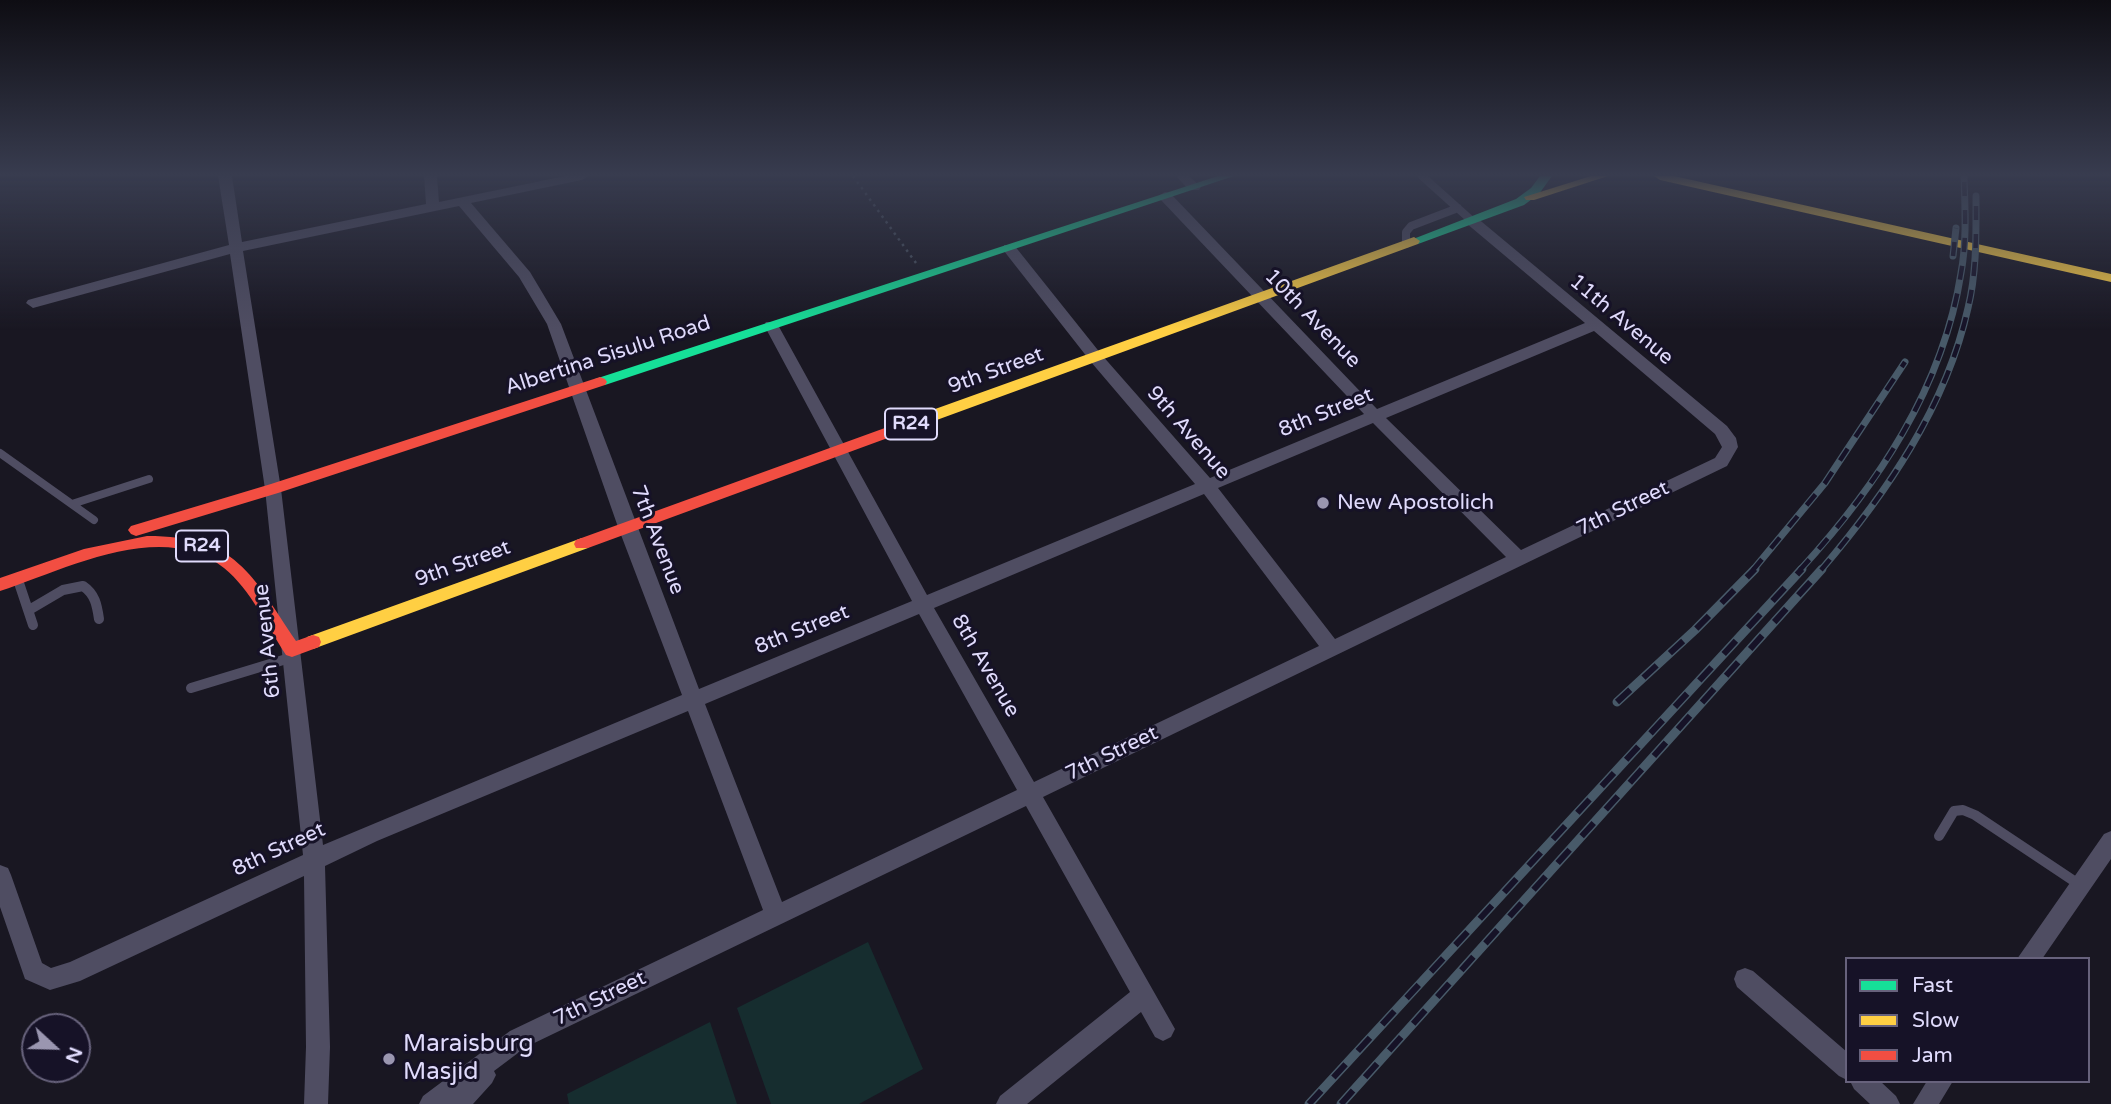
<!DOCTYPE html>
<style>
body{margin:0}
#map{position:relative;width:2111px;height:1104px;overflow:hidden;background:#191722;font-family:"Varela Round",sans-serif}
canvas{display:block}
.legend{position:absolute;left:1845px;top:957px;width:245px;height:126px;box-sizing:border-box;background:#161227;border:2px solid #67627c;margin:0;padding:9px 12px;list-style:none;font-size:21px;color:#e0dbfc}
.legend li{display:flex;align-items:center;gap:14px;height:35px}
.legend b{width:35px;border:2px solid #67627c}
.north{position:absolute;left:21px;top:1013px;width:70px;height:70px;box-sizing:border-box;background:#161227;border:2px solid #67627c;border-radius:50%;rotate:112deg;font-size:19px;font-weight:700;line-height:28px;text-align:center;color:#e0dbfc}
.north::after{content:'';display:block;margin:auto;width:24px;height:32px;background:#9a96b0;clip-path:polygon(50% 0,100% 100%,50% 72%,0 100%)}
</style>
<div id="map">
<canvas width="2111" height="1104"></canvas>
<ul class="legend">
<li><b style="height:9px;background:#16e098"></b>Fast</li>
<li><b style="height:9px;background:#ffcf43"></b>Slow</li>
<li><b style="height:9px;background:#f24e42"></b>Jam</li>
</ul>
<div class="north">N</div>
</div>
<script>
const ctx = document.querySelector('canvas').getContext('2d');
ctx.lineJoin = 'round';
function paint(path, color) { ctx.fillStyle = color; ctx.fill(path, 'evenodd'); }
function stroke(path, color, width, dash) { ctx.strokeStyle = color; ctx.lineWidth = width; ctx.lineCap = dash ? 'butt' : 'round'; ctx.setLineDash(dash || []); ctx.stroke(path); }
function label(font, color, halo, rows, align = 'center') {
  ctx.font = font + ' "Varela Round",sans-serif'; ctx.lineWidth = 6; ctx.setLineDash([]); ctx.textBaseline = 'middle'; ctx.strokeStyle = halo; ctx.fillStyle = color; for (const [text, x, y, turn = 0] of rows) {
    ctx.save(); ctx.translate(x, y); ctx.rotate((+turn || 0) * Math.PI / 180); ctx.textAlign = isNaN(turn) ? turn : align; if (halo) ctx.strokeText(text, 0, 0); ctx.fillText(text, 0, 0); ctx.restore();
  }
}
paint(new Path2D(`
 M868,942l55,127 -64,35h-88l-34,-96z
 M710,1022l27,82h-168l-2,-10z`), '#162d2f');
stroke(new Path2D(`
 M853,176l63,87`), '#495360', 2.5, [2.5, 4.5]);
stroke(new Path2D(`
 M1422,176l49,44
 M1406,244v-12l5,-6 47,-18
 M0,453l94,67
 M72,504l77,-25`), '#4f4d62', 8);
stroke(new Path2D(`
 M18,580l15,45
 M29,610l34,-20 20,-4c12,8 14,19 16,33
 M191,688l102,-31
 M1939,836l15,-25 9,-1 12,5 105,70`), '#4f4d62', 10);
paint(new Path2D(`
 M218,176h14l10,66 184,-38 -2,-28h13l2,26 126,-26h23l-6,4 -111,23 59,69 31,52 138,365 213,-88 -148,-276 2,-3h10l2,3 149,270 268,-111 -104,-122 -87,-111v-6h10l87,109 109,124 154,-64 -204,-215 -2,-3 7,-4 5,1 207,216 208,-86 -119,-100v-6h10l251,209 9,12 2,9 -11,19 -684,331 132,232 -4,8 -8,4 -8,-4 -14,-25 -114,92h-31l4,-8 130,-104 -104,-186 -500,241 -32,24 2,4 -4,8 -19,21h-54l4,-8 87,-65 253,-121 -75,-199 -311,130 -52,25 5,181 -2,57h-24l2,-57 -2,-171 -224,105 -30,9 -25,-11 -25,-72v-42l8,3 3,7 31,88 9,5 19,-6 233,-107 -38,-366 -35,-235 -197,54 -7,-5 2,-3 201,-55zM459,206l60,71 28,47 71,203 64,168 -359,150 -42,-356 -38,-238zM1594,331l121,103 7,13 -7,11 -194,92 -135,-132zM1373,423l133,134 -171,82 -117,-151zM1204,494l115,152 -285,136 -100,-174zM919,614l98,176 -235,112 -77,-198z
 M1176,176h13l12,11 -2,3h-10z
 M2111,831v28l-69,100h-25l87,-125z
 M1745,968l8,3 94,81v28l-8,-4 -102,-89 -3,-8 3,-8z
 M1850,1081h30l16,15 4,8h-30l-16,-15z
 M1927,1081h26l-14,23h-26z`), '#4f4d62');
paint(new Path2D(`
 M1218,176h16l-629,209h-10l-2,-3 2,-3z
 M1540,176h12l-13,18 -15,11 -106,39h-8l-2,-3 108,-42 15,-11z`), '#16e098');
paint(new Path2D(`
 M1591,176h17l-74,24h-8l-2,-3z
 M1654,176h20l437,98v8l-451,-102z
 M1414,237l6,4 -2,3 -484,177h-10l-2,-4 2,-4z
 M582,538l6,2 2,4 -2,4 -275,101 -6,-2 -2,-5 2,-5z`), '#ffcf43');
paint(new Path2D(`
 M600,377l5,2 2,3 -2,3 -327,108 -142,43 -5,-2 -3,-4 3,-4 140,-42z
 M929,412l5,1 2,4 -2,4 -346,127h-12l-2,-4 2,-4z
 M147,536c90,0 104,38 149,105l17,-6 6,2 2,5 -2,5 -27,10 -6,-2c-19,-29 -35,-65 -62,-87 -61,-50 -160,2 -224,23v-13l84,-29z`), '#f24e42');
const railFar1 = new Path2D(`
 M1953,256l3,-28
 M1753,570l72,-87 80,-121
 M1800,570c77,-84 143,-182 161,-297 6,-33 4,-65 3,-97
 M1821,570c65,-76 125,-163 147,-262 9,-37 8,-75 8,-112`);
const rail = new Path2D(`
 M1617,702l78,-72 60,-61
 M1309,1104l493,-535
 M1341,1104l481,-535`);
stroke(railFar1, '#485a69', 7);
stroke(rail, '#485a69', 9);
stroke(railFar1, '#161227', 4.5, [14]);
stroke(rail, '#161227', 6, [18]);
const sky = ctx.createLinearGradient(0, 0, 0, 330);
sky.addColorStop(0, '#0e0d13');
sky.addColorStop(0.53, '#383c4f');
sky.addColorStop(1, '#383c4f00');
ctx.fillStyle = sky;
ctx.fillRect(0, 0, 2111, 330);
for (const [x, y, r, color] of [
 [1323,503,7,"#9a96b0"],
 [389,1059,7,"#9a96b0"]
]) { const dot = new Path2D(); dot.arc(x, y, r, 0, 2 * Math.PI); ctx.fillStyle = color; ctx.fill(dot); stroke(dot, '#161227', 2.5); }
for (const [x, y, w] of [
 [911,424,52],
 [202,546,52]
]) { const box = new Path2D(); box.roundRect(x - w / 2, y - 15.5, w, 31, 5); ctx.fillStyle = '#161227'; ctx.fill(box); stroke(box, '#e0dbfc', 2); }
label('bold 19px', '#e0dbfc', null, [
 ["R24",911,424],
 ["R24",202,546]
]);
label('21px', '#e0dbfc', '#161227', [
 ["10th Avenue",1312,319,46],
 ["11th Avenue",1621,320,40],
 ["Albertina Sisulu Road",608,356,-18],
 ["9th Street",996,371,-20],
 ["8th Street",1326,413,-22],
 ["9th Avenue",1188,433,49],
 ["7th Street",1623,509,-26],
 ["7th Avenue",657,540,69],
 ["9th Street",463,564,-20],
 ["8th Street",802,630,-22],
 ["6th Avenue",268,641,-96],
 ["8th Avenue",985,666,60],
 ["7th Street",1112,754,-26],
 ["8th Street",279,850,-25],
 ["7th Street",600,999,-26]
]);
label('21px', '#e0dbfc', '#161227', [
 ["New Apostolich",1337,503]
], 'left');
label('24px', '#e0dbfc', '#161227', [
 ["Maraisburg",403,1045],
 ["Masjid",403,1073]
], 'left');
</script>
